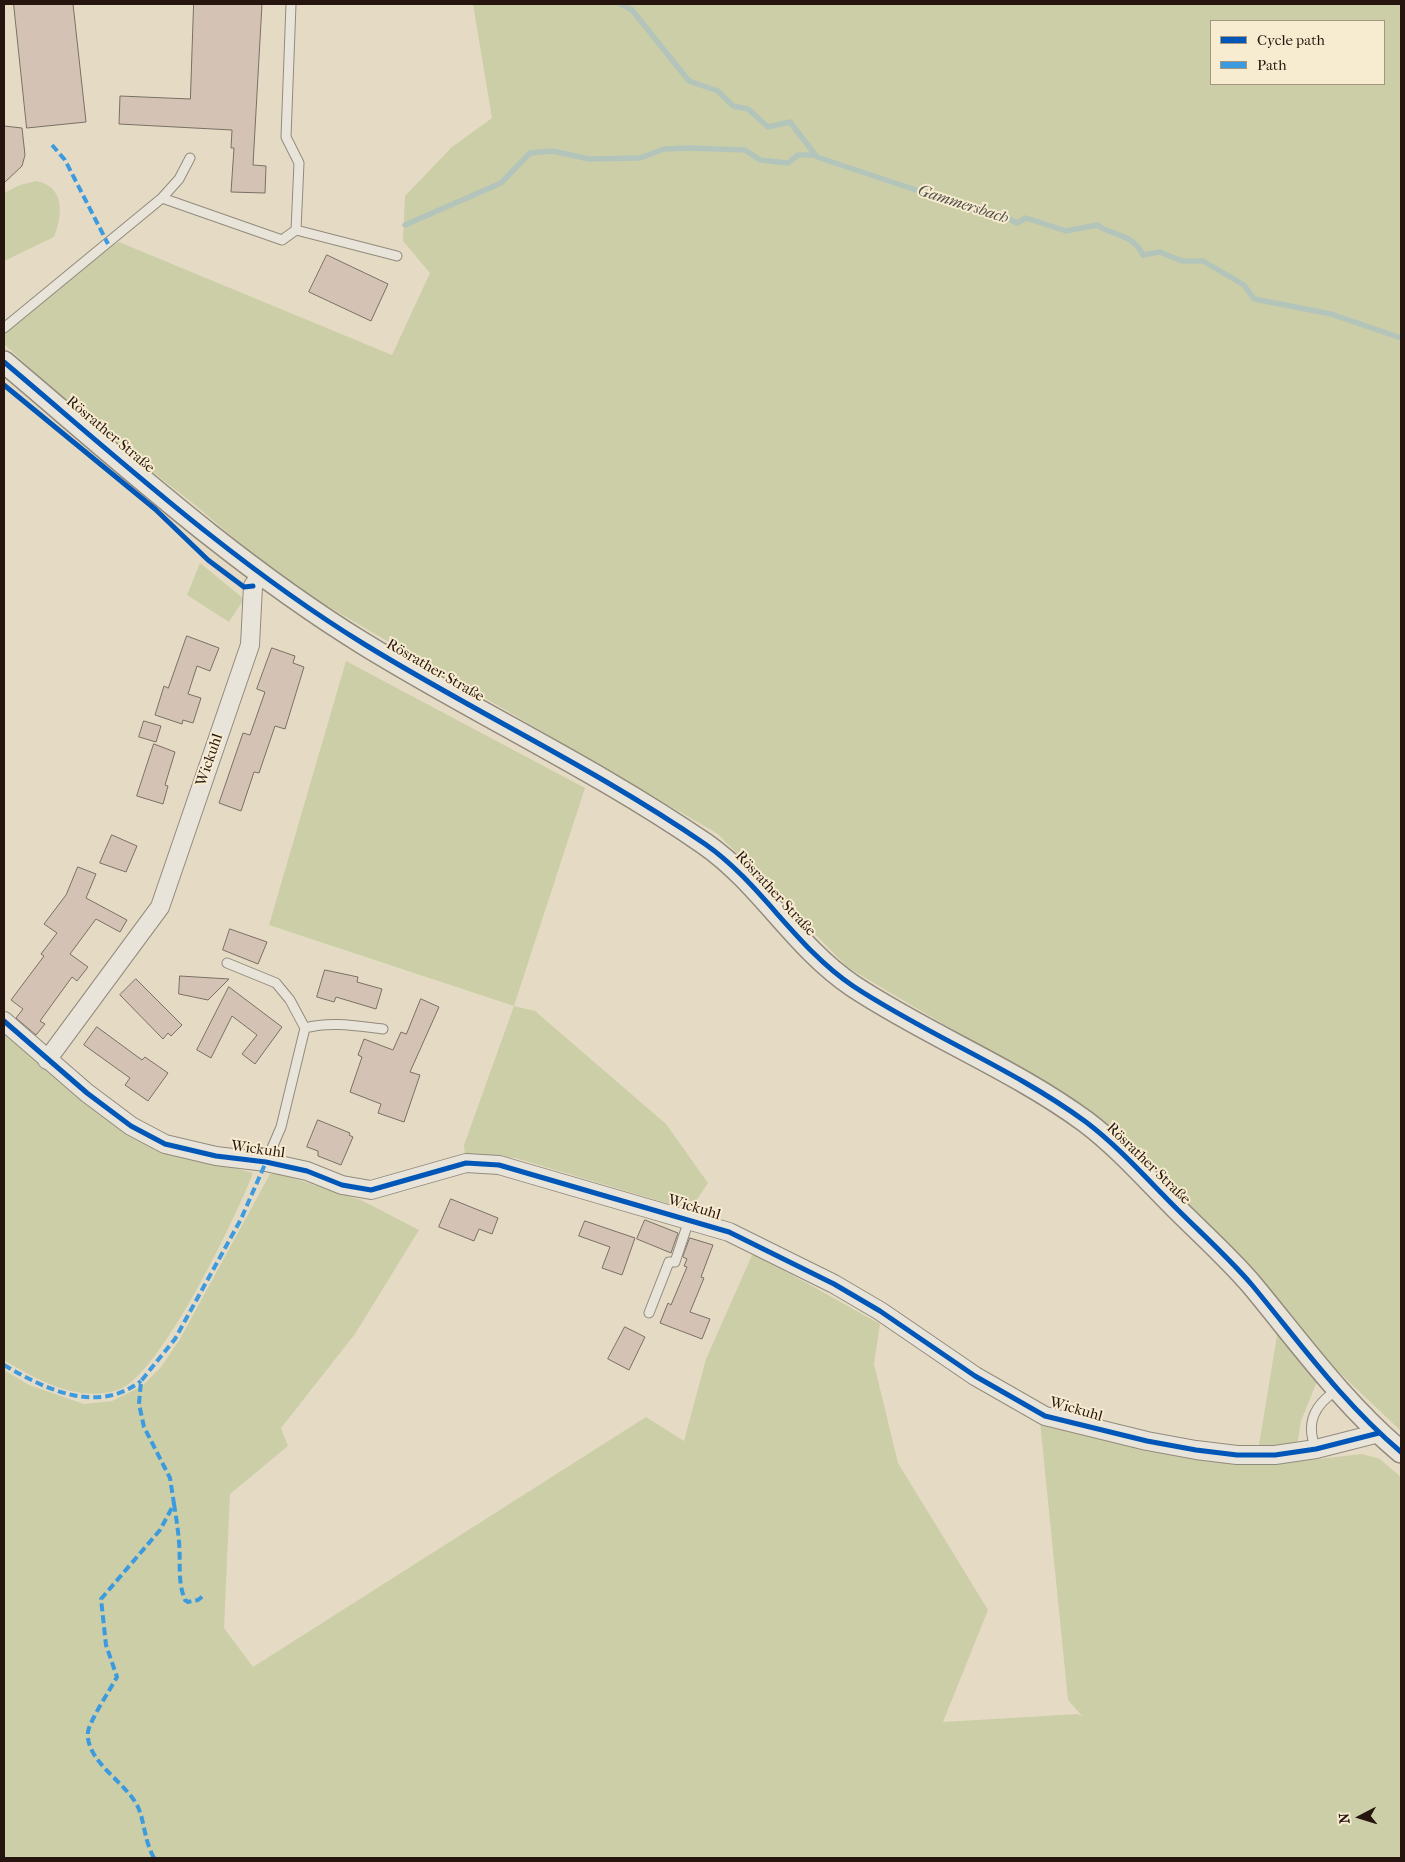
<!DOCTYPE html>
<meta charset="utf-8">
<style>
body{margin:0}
#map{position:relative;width:1405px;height:1862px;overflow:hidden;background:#e5dbc4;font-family:"IM FELL French Canon",serif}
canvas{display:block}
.frame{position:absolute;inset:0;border:5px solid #26140e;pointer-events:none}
.legend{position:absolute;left:1210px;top:20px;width:175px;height:65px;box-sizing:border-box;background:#f7ebd0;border:1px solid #a39582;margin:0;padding:6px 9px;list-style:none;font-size:15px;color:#26140e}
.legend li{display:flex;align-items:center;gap:10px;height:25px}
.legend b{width:25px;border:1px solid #a39582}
.north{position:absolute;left:1335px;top:1792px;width:50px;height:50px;-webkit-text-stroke:4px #f7ebd0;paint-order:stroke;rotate:265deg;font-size:14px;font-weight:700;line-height:20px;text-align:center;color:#26140e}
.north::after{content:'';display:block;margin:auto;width:18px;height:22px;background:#26140e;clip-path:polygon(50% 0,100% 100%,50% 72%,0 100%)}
</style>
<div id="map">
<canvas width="1405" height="1862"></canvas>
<div class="frame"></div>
<ul class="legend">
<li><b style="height:6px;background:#0057b8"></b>Cycle path</li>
<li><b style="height:6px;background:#3c9ade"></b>Path</li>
</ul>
<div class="north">N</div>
</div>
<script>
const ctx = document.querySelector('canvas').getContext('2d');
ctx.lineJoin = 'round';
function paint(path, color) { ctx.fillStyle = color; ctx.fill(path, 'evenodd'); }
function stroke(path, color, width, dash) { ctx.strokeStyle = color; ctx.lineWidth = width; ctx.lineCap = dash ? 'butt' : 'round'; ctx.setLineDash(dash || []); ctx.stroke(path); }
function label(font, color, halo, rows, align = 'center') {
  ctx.font = font + ' "IM FELL French Canon",serif'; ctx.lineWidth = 4; ctx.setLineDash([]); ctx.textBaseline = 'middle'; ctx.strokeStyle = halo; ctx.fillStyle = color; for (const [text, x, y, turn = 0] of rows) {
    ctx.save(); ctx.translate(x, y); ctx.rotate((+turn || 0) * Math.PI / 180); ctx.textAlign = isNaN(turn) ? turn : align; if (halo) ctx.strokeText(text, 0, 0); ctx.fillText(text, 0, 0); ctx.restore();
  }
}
paint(new Path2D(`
 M473,4h928v1427l-75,-71 -248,-256 -231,-137 -129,-133 -408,-238 -54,-39 -61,-52 -105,-82 -86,-79v-16l87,-71 28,-15 273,113 38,-82 -27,-32 2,-45 47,-49 40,-29zM1211,21h173v63h-173z
 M36,181c29,5 27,34 18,56l-50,24v-68l16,-8z
 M200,563l44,36 -15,23 -42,-27z
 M346,661l239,127 -71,218 21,5 131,113 42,59 -18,27 -175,-52 -50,-3 -1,-10 50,-139 -245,-81z
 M4,1029l159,120 90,24c-17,44 -93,203 -135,217 -40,13 -81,-10 -114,-30z
 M270,1174h10l81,26 58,30 -64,104 -74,94 7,18 -58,48 -6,134 29,39 393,-250 38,24 22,-82 47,-106 127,71 -6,40 24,99 90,147 -45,112 135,-8 5,3 -15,-17 -28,-278 242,41 80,-9 18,5 21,18v381h-1397v-488l25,15 55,19 28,-3 30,-15 19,-19 19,-28z
 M1278,1329l40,50 -17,42 -4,24h-38z`), '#cccea7');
stroke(new Path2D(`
 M621,4l11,6 57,71 29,10 15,15 15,3 20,18 22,-5 27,35 165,55 20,3 15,8 9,-5 40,13 31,-6c18,12 35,8 46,30l17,-3 22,9h21l41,24 10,14 77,15 70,24
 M405,225l96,-42 29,-30 23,-2 36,8 51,-1 24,-9 25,-1 56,2 15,10 28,3 10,-8h17`), '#b3c5bb', 5.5);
const building = new Path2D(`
 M14,4h59l13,118 -59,6z
 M194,4h68l-9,161 13,1 -1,27 -34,-1 3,-44h-3l1,-18 -113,-6 1,-28 70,3z
 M4,126l18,2 3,27 -3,11 -18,17z
 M327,255l61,29 -17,37 -62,-29z
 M187,636l32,12 -9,23 -13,-5 -9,28 13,4 -8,25 -10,-3 -1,4 -27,-9 9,-29 4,2z
 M272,648l23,8 -2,7 11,4 -19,62 -10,-3 -16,47 -5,-1 -13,39 -22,-8 24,-70 7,2 15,-43 -8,-3z
 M144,721l17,5 -5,16 -17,-5z
 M154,744l21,8 -10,33 3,1 -5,18 -26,-8z
 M112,835l25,11 -11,26 -26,-9z
 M78,867l18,7 -10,24 41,22 -7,12 -24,-13 -26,35 18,13 -11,14 -5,-4 -32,44 5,3 -9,11 -20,-17 7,-9 -12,-9 33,-44 -3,-2 16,-21 -13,-9 22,-29z
 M230,929l37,13 -9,22 -35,-14z
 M325,970l33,7 -1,5 25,7 -6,20 -40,-12 -2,5 -17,-5z
 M180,976l49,3 -21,21 -29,-6z
 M136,979l46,46 -11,11 -3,-3 -5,6 -43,-44z
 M229,987l53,40 -27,37 -13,-10 15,-19 -25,-19 -21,42 -14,-8z
 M421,999l18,8 -29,65 10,3 -16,47 -26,-9 3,-9 -31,-12 12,-35 -4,-2 6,-16 29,11 8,-18 5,2z
 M97,1027l45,33 3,-3 23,16 -20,28 -23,-16 5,-7 -46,-33z
 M318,1120l32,13 -1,2 4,2 -12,28 -23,-9v-5l-11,-4z
 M451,1199l47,19 -6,16 -13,-5 -5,12 -35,-14z
 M645,1220l33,13 -7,20 -34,-14z
 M585,1221l50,17 -13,37 -20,-7 8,-21 -31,-11z
 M690,1238l23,7 -12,32 3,1 -14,34 20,7 -8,20 -42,-16 8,-20 3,2 16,-38 -3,-1 3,-7 -4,-2z
 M625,1327l20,10 -16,33 -21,-11z`);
paint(building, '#d4c3b4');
stroke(building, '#787064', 1);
const service = new Path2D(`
 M162,198l120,42 14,-10 3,-67 -13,-26 5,-133
 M296,230l101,26
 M4,328l158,-130 17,-19 11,-21
 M227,963l49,20 14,17 15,28 -24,99 -15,35
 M305,1028c26,-7 52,-2 78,1
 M649,1313l20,-51h6l14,-42
 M1316,1449c-11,-26 -2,-44 21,-59`);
const minor = new Path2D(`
 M4,1021l83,72 44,33 34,18 51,12 50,6 41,9 35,14 29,5 95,-27 33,2 230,67 105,52 46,27 95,65 70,40 102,25 49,9 41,5h38l41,-6 63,-16
 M47,1060l113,-153 90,-262 3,-59 8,-12`);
const tertiary = new Path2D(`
 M4,362c116,98 230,202 360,282 112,69 232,125 341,200 56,39 90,103 148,142 74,49 161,83 233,136 33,25 61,57 90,86 26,26 53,50 76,77 48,58 91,118 149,167`);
stroke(service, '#928a7d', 11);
stroke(minor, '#928a7d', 20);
stroke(tertiary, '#928a7d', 24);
stroke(service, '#e9e4d9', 9);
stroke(minor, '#e9e4d9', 18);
stroke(tertiary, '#e9e4d9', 21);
stroke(new Path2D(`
 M52,145l13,15 43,84
 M4,1365c41,24 93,50 137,16
 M174,1504c2,12 4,25 5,38 2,21 -2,38 6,58l3,2 10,-2 5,-4
 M154,1858c-10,-18 -9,-35 -16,-51 -12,-25 -53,-46 -50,-75 1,-10 23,-44 29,-55l-11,-32 -5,-46 59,-69 14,-26 -4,-26 -26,-51 -5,-23 2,-23 34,-42 66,-120 25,-57`), '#3c9ade', 4, [8, 4]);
stroke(new Path2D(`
 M4,362c116,98 230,202 360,282 112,69 232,125 341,200 56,39 90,103 148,142 74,49 161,83 233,136 33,25 61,57 90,86 26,26 53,50 76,77 48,58 91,118 149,167
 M4,385l151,124 53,51 36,27 9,-1
 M4,1021l83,72 44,33 34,18 51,12 50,6 41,9 35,14 29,5 95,-27 33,2 230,67 105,52 46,27 95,65 70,40 102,25 49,9 41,5h38l41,-6 63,-16`), '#0057b8', 5);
label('15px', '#26140e', '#f7ebd0', [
 ["Rösrather Straße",110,435,40],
 ["Rösrather Straße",435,671,30],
 ["Wickuhl",210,760,-71],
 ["Rösrather Straße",775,894,47],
 ["Wickuhl",258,1150,8],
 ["Rösrather Straße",1148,1164,44],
 ["Wickuhl",694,1208,17],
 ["Wickuhl",1076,1410,16]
]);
label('italic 16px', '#504e49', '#f7ebd0', [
 ["Gammersbach",963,205,18]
]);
</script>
